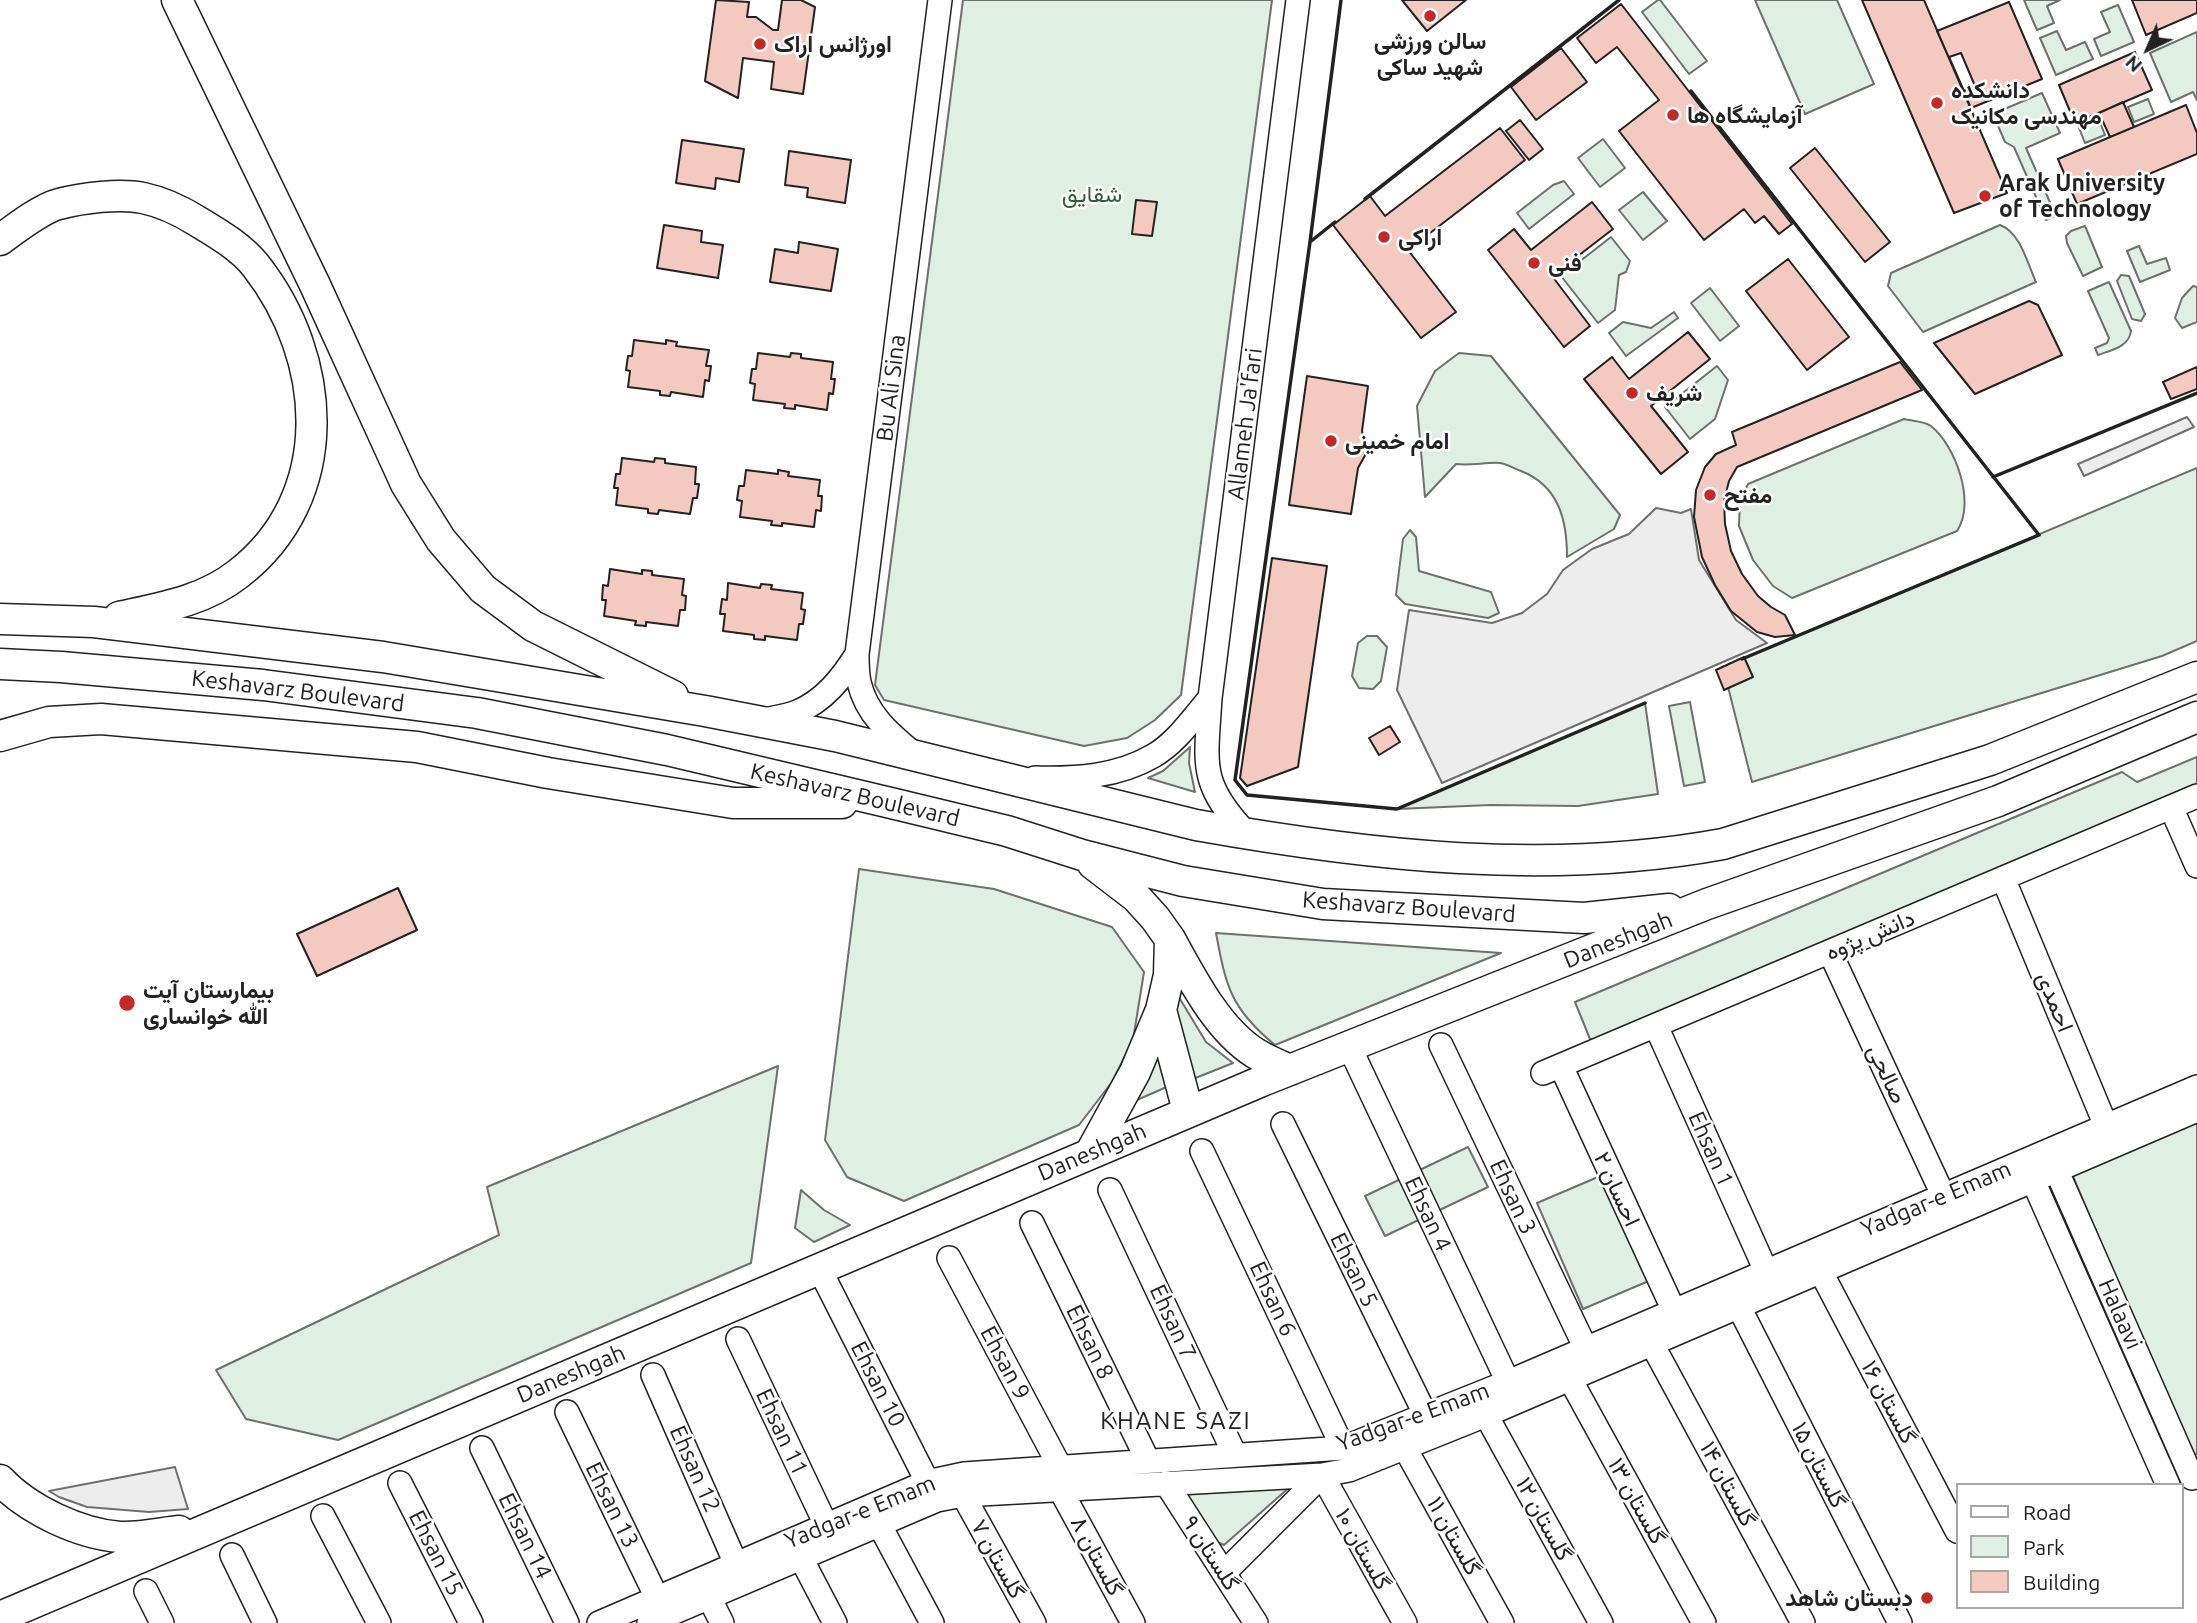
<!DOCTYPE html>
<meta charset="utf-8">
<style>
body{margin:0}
#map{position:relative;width:2197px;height:1623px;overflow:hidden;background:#fff;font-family:Ubuntu,sans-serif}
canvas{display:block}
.legend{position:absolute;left:1956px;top:1483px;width:228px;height:126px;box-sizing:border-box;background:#fff;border:2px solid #a7a7a7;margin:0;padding:9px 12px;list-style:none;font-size:21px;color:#222}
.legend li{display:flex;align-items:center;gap:14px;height:35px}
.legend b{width:35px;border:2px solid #a7a7a7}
.north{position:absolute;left:2113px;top:14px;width:70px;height:70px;-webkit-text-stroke:5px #fff;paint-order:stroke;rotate:224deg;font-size:19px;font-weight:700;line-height:28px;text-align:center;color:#222}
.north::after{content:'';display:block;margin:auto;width:24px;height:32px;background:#222;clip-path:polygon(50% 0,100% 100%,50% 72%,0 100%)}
</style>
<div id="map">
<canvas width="2197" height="1623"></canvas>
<ul class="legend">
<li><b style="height:9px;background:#fff"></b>Road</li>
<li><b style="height:19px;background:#e0efe3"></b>Park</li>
<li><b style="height:19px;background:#f3c9c0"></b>Building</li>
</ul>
<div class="north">N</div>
</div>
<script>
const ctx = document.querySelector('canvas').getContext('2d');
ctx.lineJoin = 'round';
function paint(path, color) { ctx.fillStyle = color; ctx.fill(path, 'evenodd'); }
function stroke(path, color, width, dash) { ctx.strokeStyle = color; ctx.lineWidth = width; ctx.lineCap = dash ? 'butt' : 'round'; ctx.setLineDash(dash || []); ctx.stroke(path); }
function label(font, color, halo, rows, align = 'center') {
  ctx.font = font + ' Ubuntu,Vazirmatn,sans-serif'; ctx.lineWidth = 5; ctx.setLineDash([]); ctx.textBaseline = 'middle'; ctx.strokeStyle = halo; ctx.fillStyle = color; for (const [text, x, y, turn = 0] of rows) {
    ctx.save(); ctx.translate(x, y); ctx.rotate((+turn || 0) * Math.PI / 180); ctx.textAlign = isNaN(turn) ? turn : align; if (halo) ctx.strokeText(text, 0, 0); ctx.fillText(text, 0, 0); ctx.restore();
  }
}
const green = new Path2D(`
 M963,0h309l-91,695 -26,25 -28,18 -43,8 -200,-46 -9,-15z
 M1658,0h2l47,61 -18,13 -47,-62z
 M1755,0h82l37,84 -69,30z
 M2024,0h36l-13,6 7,17 -17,7z
 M2118,5l16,37 -33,14 -7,-17 16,-7 -9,-20z
 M2057,31l9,19 19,-8 8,17 -37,16 -16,-37z
 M2197,32v68l-4,-8 -22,10 -21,-49z
 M2042,93l18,40 -34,15 30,68 -10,4 -32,-73 -9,-5 -12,-28z
 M2148,99l6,15 -20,8 -6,-15z
 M2099,120l6,15 -20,8 -6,-15z
 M1603,139l22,29 -25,19 -22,-29z
 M1564,181l10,13 -45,35 -12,-16 36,-28z
 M1643,192l24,29 -24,19 -24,-30z
 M2000,225c21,8 27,38 36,57l-113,50 -35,-46 3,-13z
 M2085,226l17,41 -19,9 -16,-33 -1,-7 5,-5z
 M1611,237l19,24 -4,11 -7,3 -4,35 -17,13 -37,-47z
 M2139,246l8,18 19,-6 4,12 -30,12 -13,-31z
 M2121,275l8,1 16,38 -4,7 -9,-2 -15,-38z
 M2109,282l22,49c-2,16 -20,19 -33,24l-3,-7 12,-5 2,-5 -21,-47z
 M2193,286l4,1v35l-15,6 -7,-10 7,-20z
 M1710,288l29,38 -19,15 -29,-38z
 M1674,312l4,6 -52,38 -17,-23 14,-11 28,6z
 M1459,353l32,3 129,159 -6,14 -47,28c0,-37 -8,-71 -46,-86 -6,-2 -14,-7 -21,-8 -14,-1 -29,3 -44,1l-31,33 -8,-91 18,-35z
 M1717,366l11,14 -13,39 -25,20 -25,-32z
 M1904,419c9,2 20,2 27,7 25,20 45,77 26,105l-165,67 -19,-12 -20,-26 -14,-34 1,-27 8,-15z
 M2197,468v173l-35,15 -410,126 -29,-115z
 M1410,530l6,7 3,34 72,21 8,21 -11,5 -83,-14 -9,-9 7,-56z
 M1367,636h10l10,11 -6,34 -8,8 -14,-1 -7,-12 6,-33z
 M1690,702l15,80 -21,4 -15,-80z
 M1645,703l13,91 -80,12 -88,-1 -93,4z
 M1190,747l-1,16 6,29 -47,-14 15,-7z
 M2197,757v32l-605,255 -17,-42 547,-230 15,10z
 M859,869l135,20 118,38 32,45 -11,68 -21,42 -33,43 -175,76 -57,-24 -22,-37z
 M1216,933l285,20 -226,92c-44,-36 -49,-58 -59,-112z
 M1177,994l29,48 27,21 -40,16 -19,-44z
 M1157,1056l12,30 -39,17z
 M778,1066l-27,197 -413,177 -92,-21 -30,-49 283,-135 -12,-48z
 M2197,1122v332l-6,2 -119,-282z
 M1468,1147l20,40 -103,49 -20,-40z
 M1605,1174l46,106 -68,29 -46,-106z
 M801,1190l23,20 26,15 -36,17 -19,-14z
 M1291,1486l-67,59 -9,-4 -32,-49z`);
paint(green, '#e0efe3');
stroke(green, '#6f6f6f', 2);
const parking = new Path2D(`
 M2187,417l7,10 -110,49 -6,-12z
 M1656,508l25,5 10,-4 8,51 37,60 31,23 -325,140 -45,-93 12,-80 83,13 30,-10 25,-19 16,-24 29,-21 37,-15z
 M175,1467l13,42 -39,3 -62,-5 -28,-10 -10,-6z`);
paint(parking, '#ededed');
stroke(parking, '#6f6f6f', 2);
const building = new Path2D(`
 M716,0l33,2 -2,15h9l17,13h5l4,-30h19l14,7 -12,87 -32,-5 3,-27 -31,-4 -5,40 -33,-17z
 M1402,0h64l-39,31z
 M1862,0h62l83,193 -53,20z
 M2132,0h65v13l-51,22z
 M2009,2l33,77 -71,29 -34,-77z
 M1621,4l171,220 -13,10 -15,-18 -9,7 -11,-14 -40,31 -85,-109 40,-31 -42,-53 -21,16 -19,-25z
 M1561,48l26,34 -51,38 -25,-33z
 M2135,52l17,38 -77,33 -16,-38z
 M1961,53l14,33 -11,5 -15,-34z
 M2123,102l11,25 -24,10 -11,-24z
 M2186,105l11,28v21l-120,50 -19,-45z
 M1520,120l23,29 -14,11 -23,-29z
 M1500,128l25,32 -117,90 48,62 -35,26 -88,-113 37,-29 15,20z
 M682,140l62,9 -5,33 -23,-4 -1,11 -39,-6z
 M1815,148l75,94 -25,20 -75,-94z
 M789,151l62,9 -6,43 -38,-6 1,-9 -23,-3z
 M1136,200l21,2 -5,34 -20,-2z
 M1592,202l21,27 -61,47 38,50 -26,21 -76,-97 26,-21 17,21z
 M664,225l38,6 -1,11 22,3 -5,33 -61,-10z
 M799,242l39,7 -7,42 -61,-9 5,-33 23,4z
 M1788,259l61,78 -42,33 -61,-79z
 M2029,301l9,4 24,50 -87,39 -41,-51z
 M1688,332l22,27 -59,47 37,46 -27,22 -77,-95 28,-22 17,22z
 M634,340l32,4v-4l11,2 -1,4 33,4 -3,16h5l-2,15 -4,-1 -2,17 -32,-5 -1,4 -10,-1v-4l-32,-4 2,-16 -4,-1 2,-14h4z
 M758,353l32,4 1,-4 10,1v4l32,4 -2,17h4l-2,15 -4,-1 -2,17 -32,-5v4l-11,-1 1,-4 -32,-4 2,-16 -5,-1 2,-14h4z
 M1900,362l22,28 -185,77 -8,14 -5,20 1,23 6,27 11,23 16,22 13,11 14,8 10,20 -20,2 -18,-5 -26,-21 -16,-26 -13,-28 -8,-40 2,-27 9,-23 11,-13 20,-9 -4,-13z
 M2197,367v22l-26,10 -8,-17z
 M1307,376l61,10 -6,45 5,21 -9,16 -7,46 -62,-9z
 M622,458l32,4 1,-4 10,1v4l31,4 -1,17h4l-2,14h-4l-3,16 -31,-4 -1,4 -10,-1v-4l-32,-4 2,-17h-4l2,-14h4z
 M746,470l32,4v-4l11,2 -1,4 32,4 -2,16h4l-1,15 -5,-1 -2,17 -32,-4v3l-11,-1 1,-4 -32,-4 2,-16 -5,-1 2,-14h5z
 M1272,558l55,8 -29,201 -51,19 -7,-8z
 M610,569l32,5v-4l10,1v4l32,4 -2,16 4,1 -1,14h-5l-2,16 -32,-4v4l-11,-1 1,-4 -32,-5 2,-16h-4l1,-15 5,1z
 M728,583l32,5 1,-4 11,1 -1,4 32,4 -2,16 4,1 -2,14h-4l-2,16 -32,-4v4l-11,-1v-4l-31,-4 2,-17h-5l2,-15 5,1z
 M1744,657l9,20 -29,13 -8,-20z
 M1390,726l10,16 -21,13 -10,-17z
 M398,888l19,42 -100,46 -20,-42z`);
paint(building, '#f3c9c0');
stroke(building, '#222', 2);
const minor = new Path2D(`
 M764,720c10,-2 23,-4 33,-8 27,-11 45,-34 60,-58
 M913,753c-23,-19 -47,-39 -54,-71 -2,-9 -2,-19 -2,-28l83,-654
 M1035,778c40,1 82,-1 118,-22 23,-13 40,-38 57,-58
 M2171,807l26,59
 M1248,835c-50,-52 -42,-70 -38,-137l88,-698
 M2003,878l103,248
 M1830,952l113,243
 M1656,1026l110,245
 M1441,1045l145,304
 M1349,1046l159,336
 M1561,1066l113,245
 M1543,1073l654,-277
 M1283,1124l143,292
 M1202,1151l141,297
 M2051,1158l141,320
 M2027,1167l141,318
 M1110,1190l125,265
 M1032,1223l116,238
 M949,1258l111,209
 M819,1268l114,225
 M1821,1272l136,259
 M1739,1307l161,316
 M738,1339l88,186
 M1652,1344l151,279
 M653,1375l83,189
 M1570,1379l134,244
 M567,1412l90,186
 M1486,1415l115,208
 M482,1448l85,175
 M1405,1448l97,175
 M400,1483l71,140
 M1166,1483l90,140
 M1060,1489l73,134
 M963,1495l71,128
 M323,1516l56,107
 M879,1524l53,99
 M232,1555l33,68
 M801,1558l34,65
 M1225,1572l97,-97 83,148
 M146,1591l16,32
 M709,1597l13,26
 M599,1623l328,-141 37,-8 379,-26 165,-66 689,-295
 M649,1623l288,-123 26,-5 359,-20 27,-5 137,-55 711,-305`);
const major = new Path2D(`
 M177,0l138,285 91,199 35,56 42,49 50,37 140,70
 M0,240c15,-11 42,-32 59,-36 23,-6 61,-11 84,-6 19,4 38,13 54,23 20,12 44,26 59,45 72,92 82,231 -18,308 -34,27 -78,34 -119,43
 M0,619l94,3 289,35 322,54 130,25 361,89c174,31 353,51 527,19l267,-84 207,-83
 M0,664l61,3 202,18 214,28 190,37 228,54 112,27 75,24 101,26 140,23 261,14 85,-9
 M0,736l49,-14 52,-3 316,28 131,26 185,30h109
 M1170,939c21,38 47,90 85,114 11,7 23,12 35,17
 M1161,1010l27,101
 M1091,1152l44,-80 26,-62 8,-35 1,-36 -15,-21 -19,-21 -43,-33
 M0,1480c28,30 80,54 120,57 19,1 41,-4 59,-6
 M0,1617l1262,-536 445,-177 291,-103 199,-84`);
stroke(minor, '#222', 26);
stroke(major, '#222', 33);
stroke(minor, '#fff', 23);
stroke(major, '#fff', 30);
stroke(new Path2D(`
 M1341,0l-31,242 -75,538 12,15 150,14 248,-106
 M1691,91l348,444 -297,124
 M1365,199l254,-199
 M1310,242l25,-20
 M1993,477l204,-84`), '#222', 3.5);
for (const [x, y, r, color] of [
 [1430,16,7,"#c62828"],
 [760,44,7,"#c62828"],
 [1937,103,7,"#c62828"],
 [1673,115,7,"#c62828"],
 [1985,196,7,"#c62828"],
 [1384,237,7,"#c62828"],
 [1534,263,7,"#c62828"],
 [1632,393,7,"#c62828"],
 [1331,441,7,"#c62828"],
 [1710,495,7,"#c62828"],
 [127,1003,9,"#c62828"],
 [1927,1598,7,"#c62828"]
]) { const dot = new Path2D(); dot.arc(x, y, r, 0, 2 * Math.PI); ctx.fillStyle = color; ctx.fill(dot); stroke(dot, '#fff', 2.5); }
label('bold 23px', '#222', '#fff', [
 ["سالن ورزشی",1430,41,"center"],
 ["شهید ساکی",1430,67,"center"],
 ["اورژانس اراک",774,44],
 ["دانشکده",1951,90],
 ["مهندسی مکانیک",1951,116],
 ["آزمایشگاه ها",1687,115],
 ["Arak University",1999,183],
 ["of Technology",1999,209],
 ["اراکی",1398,237],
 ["فنی",1548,263],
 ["شریف",1646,393],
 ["امام خمینی",1345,441],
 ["مفتح",1724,495],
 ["بیمارستان آیت",143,990],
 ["الله خوانساری",143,1016],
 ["دبستان شاهد",1913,1598,"right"]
], 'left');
label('23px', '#2f5e38', '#fff', [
 ["شقایق",1092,194]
]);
label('23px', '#222', '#fff', [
 ["Bu Ali Sina",891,388,-83],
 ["Allameh Ja'fari",1245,424,-83],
 ["Keshavarz Boulevard",298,691,7],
 ["Keshavarz Boulevard",855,795,13],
 ["Keshavarz Boulevard",1409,907,4],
 ["دانش پژوه",1870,935,-23],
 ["Daneshgah",1618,940,-22],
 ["احمدی",2055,1002,68],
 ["صالحی",1887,1074,65],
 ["Ehsan 1",1711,1149,66],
 ["Daneshgah",1092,1152,-23],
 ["احسان ۲",1617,1189,65],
 ["Ehsan 3",1513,1197,65],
 ["Yadgar-e Emam",1936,1199,-23],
 ["Ehsan 4",1428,1214,65],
 ["Ehsan 5",1354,1270,64],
 ["Ehsan 6",1273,1299,65],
 ["Halaavi",2120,1314,66],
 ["Ehsan 7",1173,1322,65],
 ["Ehsan 8",1090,1342,64],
 ["Ehsan 9",1005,1363,62],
 ["Daneshgah",571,1374,-23],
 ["Ehsan 10",878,1384,63],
 ["گلستان ۱۶",1889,1402,62],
 ["Yadgar-e Emam",1413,1417,-20],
 ["Ehsan 11",782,1432,65],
 ["گلستان ۱۵",1819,1465,63],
 ["Ehsan 12",695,1469,66],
 ["گلستان ۱۴",1728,1484,62],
 ["گلستان ۱۳",1637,1501,61],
 ["Ehsan 13",612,1505,64],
 ["Yadgar-e Emam",860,1512,-22],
 ["گلستان ۱۲",1544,1519,61],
 ["Ehsan 14",525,1536,64],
 ["گلستان ۱۱",1454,1536,61],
 ["گلستان ۱۰",1363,1549,61],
 ["Ehsan 15",436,1553,63],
 ["گلستان ۹",1211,1553,57],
 ["گلستان ۸",1097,1556,62],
 ["گلستان ۷",998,1559,61]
]);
ctx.letterSpacing = '2px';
label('24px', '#222', '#fff', [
 ["KHANE SAZI",1176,1421]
]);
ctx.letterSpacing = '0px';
</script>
